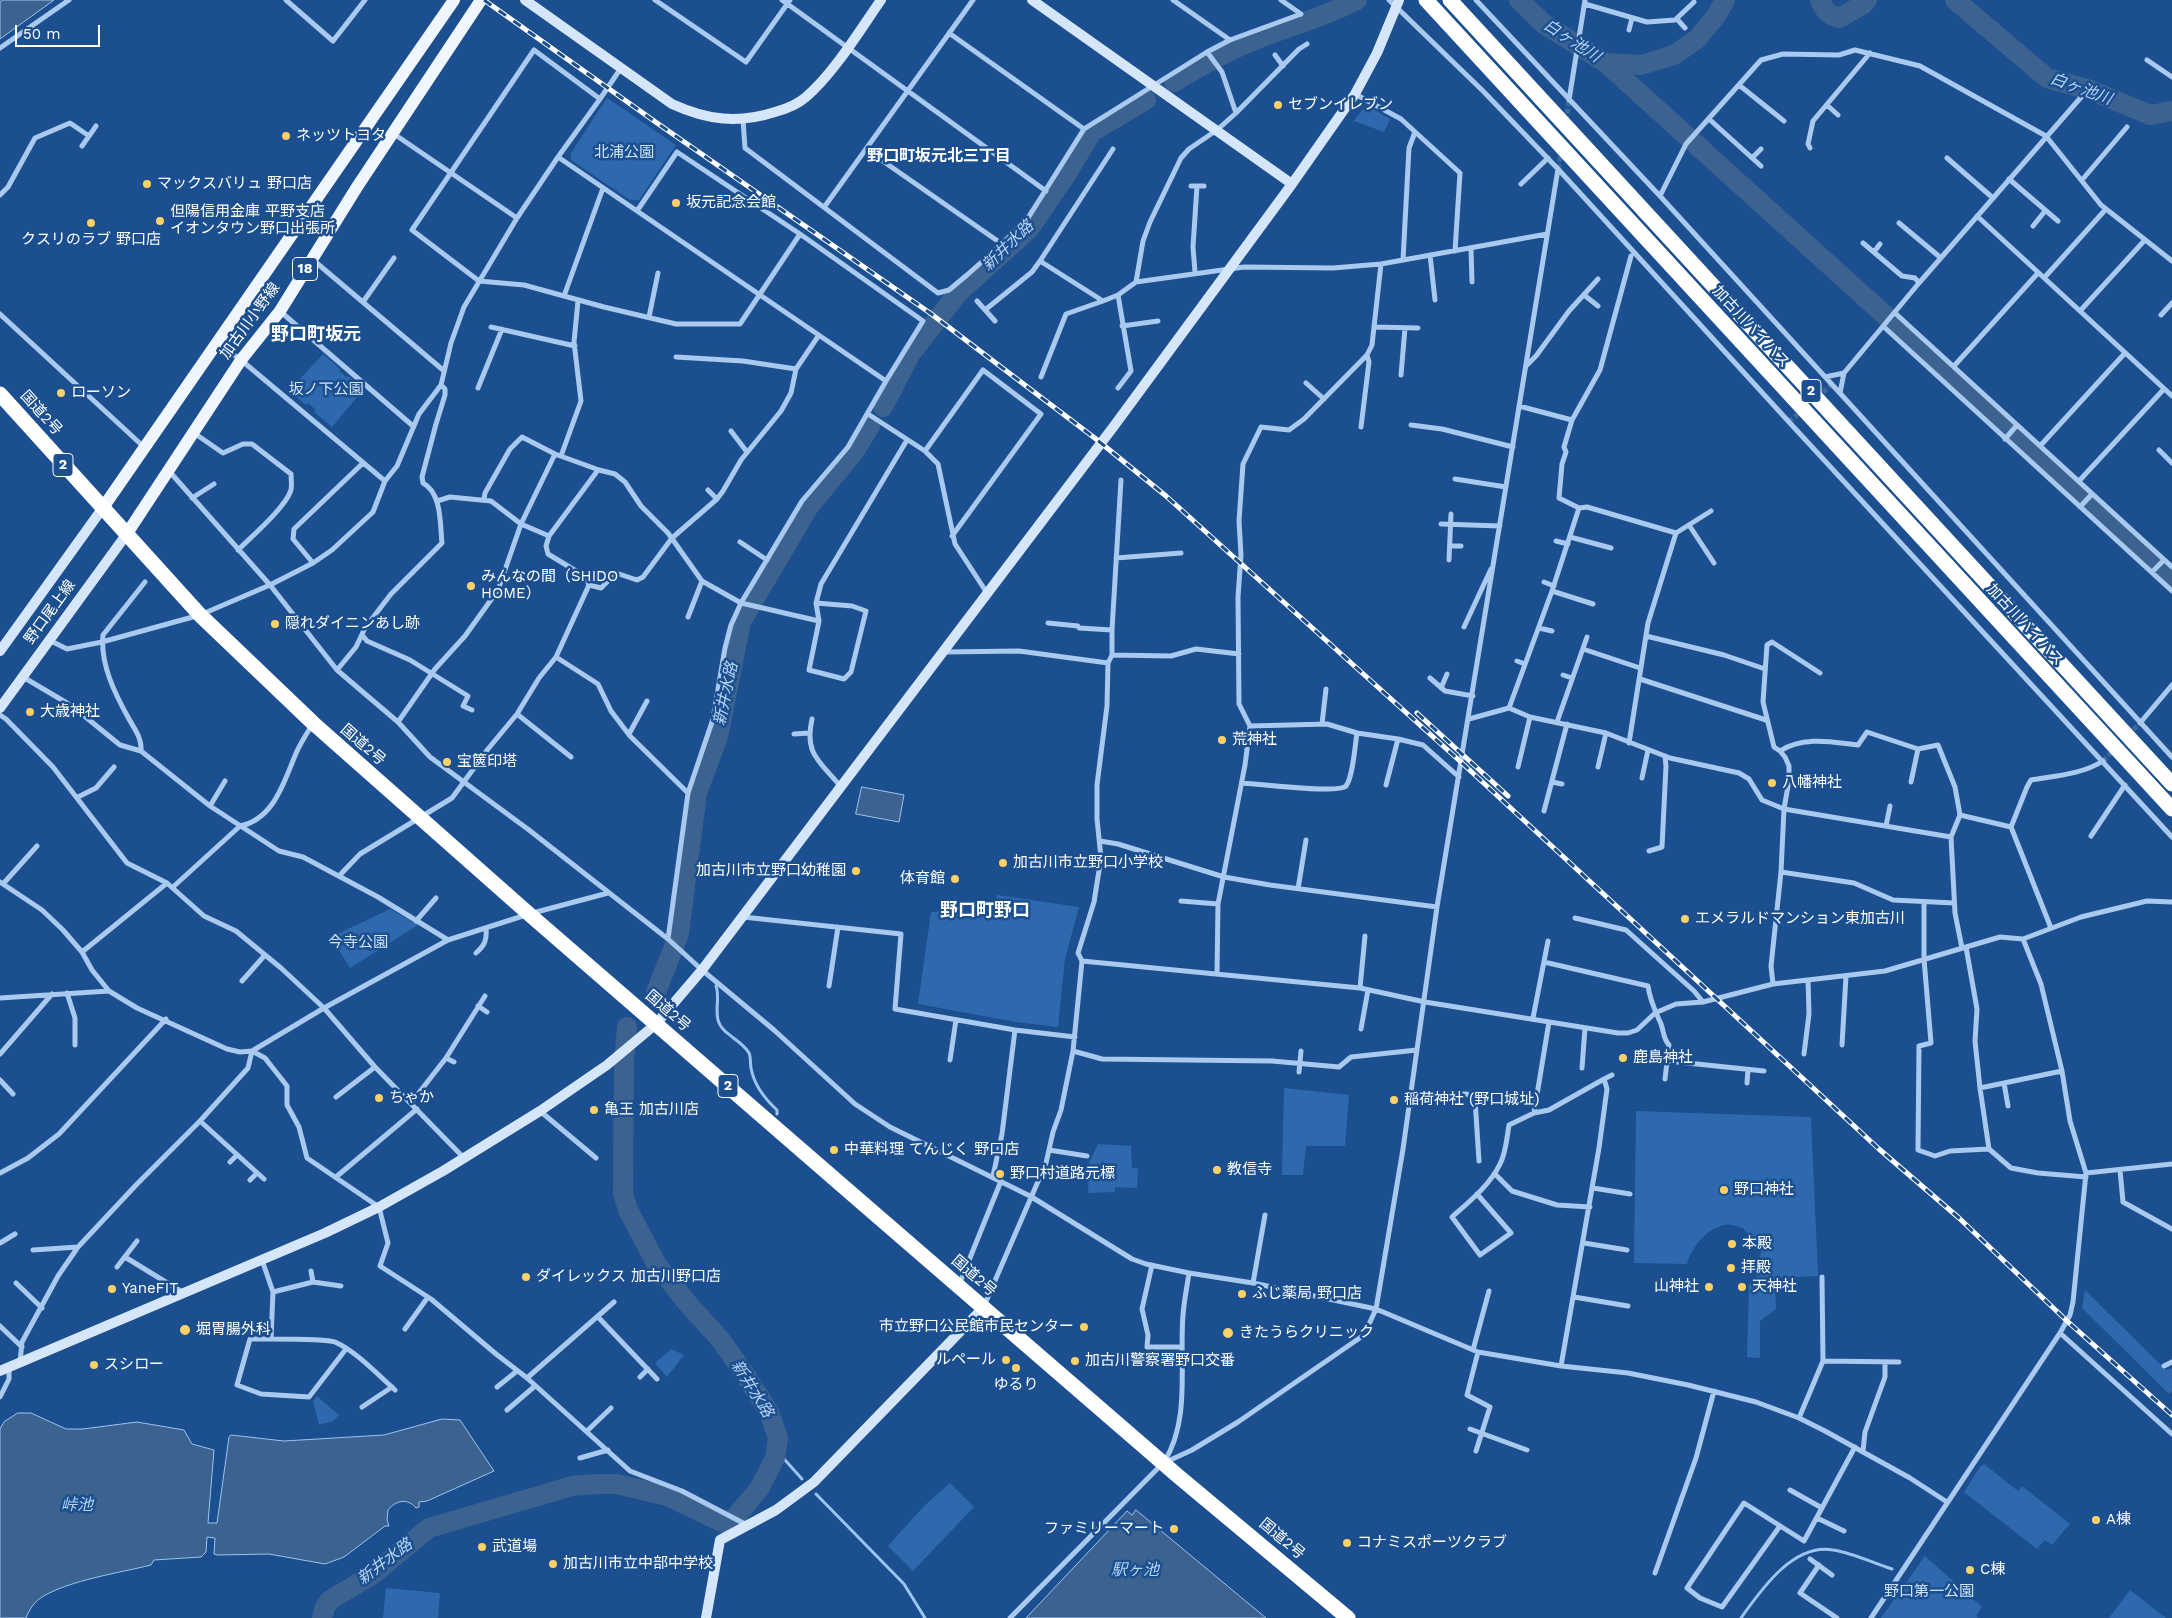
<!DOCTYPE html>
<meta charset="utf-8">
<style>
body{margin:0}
#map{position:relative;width:2172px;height:1618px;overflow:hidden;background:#1b4f8f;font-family:"Work Sans",sans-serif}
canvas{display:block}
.scale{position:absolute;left:15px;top:25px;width:85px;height:22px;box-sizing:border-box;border:2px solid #fff;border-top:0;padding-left:6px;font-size:15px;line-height:18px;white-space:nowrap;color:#fff;-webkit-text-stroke:4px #1b4f8f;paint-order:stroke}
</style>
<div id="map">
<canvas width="2172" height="1618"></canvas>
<div class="scale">50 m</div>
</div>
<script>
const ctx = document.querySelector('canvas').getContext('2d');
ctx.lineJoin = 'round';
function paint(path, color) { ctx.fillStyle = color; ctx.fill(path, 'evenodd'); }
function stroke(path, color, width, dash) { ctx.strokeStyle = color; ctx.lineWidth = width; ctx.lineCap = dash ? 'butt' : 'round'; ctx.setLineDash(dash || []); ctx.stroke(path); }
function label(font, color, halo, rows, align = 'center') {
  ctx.font = font + ' "Work Sans","Noto Sans JP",sans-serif'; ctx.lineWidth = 5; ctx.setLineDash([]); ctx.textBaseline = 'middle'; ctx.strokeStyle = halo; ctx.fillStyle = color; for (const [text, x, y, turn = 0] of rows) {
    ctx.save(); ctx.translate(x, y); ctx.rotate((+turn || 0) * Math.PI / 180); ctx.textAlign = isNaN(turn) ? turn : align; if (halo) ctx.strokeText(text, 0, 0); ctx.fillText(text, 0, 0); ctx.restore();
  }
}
paint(new Path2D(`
 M607,98l69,47 -37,55h-9l-59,-40v-7z
 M1363,109l7,4 3,-4 17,10 -6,13 -30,-11z
 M323,354l17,15 -1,2 7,6 2,-1 16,13 -32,38 -18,-15 2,-2 -8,-7 -2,2 -17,-14z
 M997,895l82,12 -14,52 -7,68 -42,-5 -98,-18 13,-92h6l4,-4 53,6z
 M390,909l28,16 -68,43 -19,-31z
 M1284,1088l65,7 -4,51h-39l-3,29h-21z
 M1636,1111l175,6 7,159 -43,2 1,31 -16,12v37l-13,-1 2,-72 7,-7 5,-26 -18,-24c-5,-1 -14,-5 -19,-3 -19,5 -32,22 -37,39l-53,-1z
 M1098,1144l33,2 1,22h6l-1,20 -22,-1v5l-27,1 1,-30z
 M2085,1290l81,80 6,-2v23l-3,3 -87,-86z
 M671,1349l13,6 -17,22 -12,-14z
 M317,1396l22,19 -6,6 -14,4 -6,-24z
 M1984,1464l34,27 4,-5 48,38 -18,21 -7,-5 -8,9 -73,-57 16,-25z
 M950,1483l24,24 -61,64 -25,-25 36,-40z
 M1925,1556l57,51 -6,9 2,2h-97z
 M386,1588l54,5 -2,25h-55z
 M2130,1590l36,28h-57z`), '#2e69ad');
const water = new Path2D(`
 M3,0h51l-54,39v-37z
 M862,787l42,8 -5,27 -43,-8z
 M18,1413h13l35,16h17l54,-7 47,8 8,14 22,6 -6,73h9l12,-86 2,-2 53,6 100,-6 58,-16 18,1 34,51 -67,30 -8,1v5l-3,1c-8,-10 -20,-8 -28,2l-1,10 2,6h-4l-41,31 -19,7 -56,-10 -52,1 -3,-1 1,-16 -8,-1 -1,15 -5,5 -47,3 -3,5c-32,8 -81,15 -109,32 -8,5 -13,13 -16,21h-26v-189l4,-7z
 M1136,1510l130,108h-240l101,-107 5,4z`);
paint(water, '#3c6290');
stroke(water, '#9cc4f0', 1);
stroke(new Path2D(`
 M716,986c4,11 -1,22 2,34 4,15 23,19 31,33 2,4 1,10 2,15 3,17 14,31 26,42v4
 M777,1451l25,28
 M816,1494l88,90 21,34
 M1741,1618c20,-28 52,-75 92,-68 20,3 40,13 59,19`), '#9cc4f0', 3);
stroke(new Path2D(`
 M1519,0l25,24 62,39 35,2 33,-10 23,-16 19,-23 9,-16
 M1820,0c4,10 8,15 19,18l23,-13 5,-5
 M1955,0l92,78 43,12 60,25 22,-4
 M1606,63l293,265 273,252
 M1174,82c28,-17 55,-32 86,-44 33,-13 65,-21 97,-38
 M883,407l28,-54 47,-60 71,-64 37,-54 26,-43 54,-32
 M656,992l23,-58 18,-141 21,-56 23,-115 67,-114 46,-56 16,-26
 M322,1618l3,-11 5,-7 42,-25 57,-47 143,-42 24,-2h21l50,12 57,27h4l9,-8 22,-26 16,-31 3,-20 -9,-26 -25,-39 -24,-34 -31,-34 -32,-40 -29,-55 -5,-17 1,-130 3,-36`), '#3c6290', 20);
stroke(new Path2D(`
 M1566,121l3,-21
 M1558,169l3,-17
 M1789,422l43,-38
 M2128,735l12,-12
 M2103,761l11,-11`), '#3d69a0', 5, [5, 2.5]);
stroke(new Path2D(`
 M286,0l47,41 32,-41
 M655,0l91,62 44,-62
 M782,0l264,191
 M1173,0l57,40
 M1281,0l20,14
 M1389,0l94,91 75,78 231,253 383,415
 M1476,0l184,196 512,561
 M1585,4l62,18 28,-2 19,-18
 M1677,19l8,9
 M1629,30l3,-12
 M949,33l135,96
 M0,48l69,-48
 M1207,52l15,20 14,41
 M1275,55l8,11
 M2147,60l25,17
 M1739,85l45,36
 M1355,94l46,25 59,54 -5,78
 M600,99l21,-31
 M1569,100l16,-100
 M1827,105l11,10
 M1709,119l52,47
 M743,120l2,28 193,145 11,-3 18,-15 35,-31 26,-26 56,-89 123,-77 23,-12 71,-26
 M394,134l123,84
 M82,146l14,-20
 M1810,148l-2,-4 5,-23 57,-68
 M1113,149l-73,112 63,40 15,-6 18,-13 7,-41 7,-19 31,-64 8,-9 28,-19 19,-17 63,-64 8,-5
 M867,150l135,94
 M558,157l328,224
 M1752,158l9,-9
 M1947,158l46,40
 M2009,179l49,42
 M2082,180l45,-53
 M1521,184l27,-26
 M1191,186h13
 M0,195l8,-8 27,-49 35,-15 19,13
 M1660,196l26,-52 75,-84 22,-6 56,1 16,-5 65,16 126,70 55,69 71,56
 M825,206l148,-206
 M637,211l40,-59 123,82 123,87 -37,60 -38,66 -46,54 -61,102 -10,22 -6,23 -12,71 -25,74 -20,146
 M1977,216l195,180
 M1899,223l42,35
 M2033,226l12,-15
 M1863,243l39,33 13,2 4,5
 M1471,249l1,33
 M1874,252l6,-8
 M1430,255l5,45
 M1631,256l-31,114 -28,50 -8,27 2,5 -4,12 -3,34 20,10 8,-1 89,26
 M312,259l131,111
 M1403,260l6,-112 6,-16
 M1195,272l-2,-25 4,-61
 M2044,278l62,-69
 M1136,282l108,-15 89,1 48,-4 166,-30
 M1584,295l14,11
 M564,296l39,-108
 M977,301l18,20
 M363,302l31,-44
 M985,310l47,-38 8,-11
 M2080,311l64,-70
 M281,312l132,114
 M1895,313l277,254
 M0,314l145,134
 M2161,315l11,-12
 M649,317l9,-44
 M1122,326l36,-5
 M491,327l84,19
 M1375,327l43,1
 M1884,327l288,264
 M217,342l24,18 144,121
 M676,357l67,4 53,8
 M1526,366l10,-10 33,-45 29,-32
 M1954,366l84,-93
 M1844,373l75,-90 164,-188
 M1401,375l4,-47
 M1041,377l25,-63 37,-13
 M1825,377l19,-4 -4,20
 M1306,383l18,16
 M478,388l24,-59
 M1118,388l13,-17 -13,-76
 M1519,406l53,14
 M868,414l57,37 13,13 17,80 32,49
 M1411,425l31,4 71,18
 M1361,427l8,-65 -2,-7
 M731,431l16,21
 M194,433l29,20 20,-9h9l39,30c0,5 1,12 0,16 -5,17 -40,47 -53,60
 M2005,439l12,-14
 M2040,446l85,-93
 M2159,450l13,13
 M925,451l58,-81 58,44 -89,122
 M561,456l20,-55 -7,-59 4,-41
 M169,471l101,114 67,85 61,52 32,35 99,73 139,109 34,31 72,60 81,74 35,23 140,69 102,63 14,5 43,9 64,10 123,26 102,43 83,14 67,7 60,12 68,17 43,16 26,13 85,47 37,24
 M1455,479l51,8
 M2079,481l85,-92
 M708,490l9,9
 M192,498l22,-14
 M484,499l1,-6 25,-44 12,-12 33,17 44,16 16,4 10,8 16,24 27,27 34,48 39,22 78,18
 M437,501l13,-4 41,4 30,23 28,12 -3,10 2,8 38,23 3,8 -33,72 42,27 13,27 19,25 58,57
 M2080,507l12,-13
 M1441,524l59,2
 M1689,525l25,38
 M549,536l49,-66
 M1570,537l41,11
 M1556,541l12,3
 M740,542l27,18
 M1450,546h11
 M1116,558l65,-5
 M1449,560l2,-46
 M313,563l-20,-24 1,-10 69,-66
 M2152,572l12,-12
 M1544,582l10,4
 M589,585l12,3 15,-15 21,7 6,-3 29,-39 45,-39 6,-8 18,-31 40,-49 10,-18 5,-24 23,-34
 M1552,591l41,13
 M816,603l36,3 14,5 -15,61 -7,7 -35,-9 10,-49 -3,-18 5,-19 86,-144
 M688,617l14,-36
 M1048,623l30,3 1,2 33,2
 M1464,627l27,-58
 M1539,628l13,3
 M363,636l4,5 43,19 58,36 -5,10 9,4
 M1646,636l78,19 41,14
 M49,640l18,9 35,-7 98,-27 70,-30 43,-22 19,-13 41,-38 12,-31 12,-15 22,-52 22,-29 10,-42 13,-36 53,-89 41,-61 42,-58 -66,-49 -122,180 67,51 45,4 80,22 72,17h64l60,-90
 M1583,649l57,19
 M944,652l75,-1 89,12
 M1112,655l59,1 25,-7 43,5
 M1517,661l8,3
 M337,670l19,-23 9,-19 26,-34 51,-51c-2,-18 0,-50 -19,-60l-1,-6 14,-53 9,-29v-6l-4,-4
 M1563,675l9,3
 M23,677l49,29 48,39 21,6 69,55 69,45 24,6 75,40 70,43
 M1430,678l15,13 28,5
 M1640,679l126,41
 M1441,688l6,-14
 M1509,708l43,-117 27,-83
 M517,714l54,43
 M0,715l6,4 47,48 74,96 40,20 37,33 32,15 45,37 43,40 51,59 89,91
 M812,719c-8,36 8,42 29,68
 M1469,719l40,-11 21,9 76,16 64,25 69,15 10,6 13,21 22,9 167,28
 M398,722l37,-53 30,-33 33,-46 23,-66 34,-70
 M1557,722l30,-85
 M2140,723l32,-38
 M1322,724l4,-35
 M1250,726l77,-2 30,9 41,6 25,6 36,32
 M629,734l18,-33
 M794,734l15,-1
 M1629,743l19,-120 28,-90 35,-22
 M141,751c1,-13 -6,-21 -12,-32 -14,-25 -29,-55 -26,-84l42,-53
 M1780,751l-6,-4 -11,-45 4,-57 5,-3 48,31
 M1518,767l12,-50
 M1598,767l8,-34
 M1642,778l6,-28
 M1552,782l10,2
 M1911,782l7,-33
 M1242,783c15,1 96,11 104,3 7,-9 9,-41 11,-53
 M1386,785l12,-46
 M78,797l18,-9 18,-21
 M210,806l15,-25
 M1544,811l23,-87
 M1960,815l51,12
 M1886,826l4,-20
 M2091,836l34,-51
 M1100,841l18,3 106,33 46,8 167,22
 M1649,851l13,-4 4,-81 -1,-10
 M1781,872l73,11 39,17 61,3
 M339,876l21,-22 92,-56 36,-49 29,-35 22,-36 17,-21
 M0,882l42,28 21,20 19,22 10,18 17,21 28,17 90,41 13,3 12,-1 72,-43 124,-68 81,-26 79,-21
 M3,884l34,-38
 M173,887l67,-61c36,-7 45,-49 58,-77 4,-8 9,-16 14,-24
 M1298,889l8,-49
 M1181,901l37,3
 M1924,902v57l7,84 -12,3 -1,104 17,6 15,-5 39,-2 22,19 27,5 48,4
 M743,917l158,17 -6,75 120,21 60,7
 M1575,918l51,12 68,61 9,11
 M416,921l20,-23
 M2051,928l-40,-101 16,-40 4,-7c24,-4 52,-6 72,-19
 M1966,947l11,62 -2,32 5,47 9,61
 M82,952l85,-69
 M476,953c9,-8 11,-13 10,-25
 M1082,961l278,27 65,14 193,31h10l9,-3 18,-17 21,-9 27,-2 70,-18 112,-13 115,-34 23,2 58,-22 66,-16 25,1
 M1544,962l104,24c2,15 7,24 13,38 3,8 2,14 8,21l-4,34
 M1217,974l1,-70 27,-139 5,-39 -11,-22 -1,-107 3,-42 -2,-34 4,-57 18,-37 28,3 15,-11 63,-64 5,-10 9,-81
 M242,981l23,-26
 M1773,984l-2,-18 10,-94 3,-63 5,-29v-14l-4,-9 -5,-6c24,-15 51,-9 78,-6l9,-13 51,17 20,-4 17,42 5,28 -9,22 4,76 7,35
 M829,986l9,-59
 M1360,988l5,-52
 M67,993l8,25v27
 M0,998l109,-7
 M478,1006l9,6
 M1533,1018l15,-77
 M1361,1029l7,-39
 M1842,1045l4,-69
 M1073,1051l29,8 170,2 67,6 12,-10 66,-7
 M0,1054l52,-60
 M1804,1054l5,-40 -1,-34
 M446,1058l8,4
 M950,1060l6,-40
 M1668,1061l96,10
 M1582,1068l3,-40
 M1299,1072l2,-21
 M0,1080l13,14
 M1747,1083l1,-13
 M2004,1083l4,23
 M1980,1088l82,-17
 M1411,1095l56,-1 8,5 4,62
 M336,1097l39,-30
 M411,1103l35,-45 39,-62
 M540,1111l56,47
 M1534,1113l15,-91
 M200,1121l64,58
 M1049,1150l38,6
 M230,1162l7,-7
 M2120,1170l3,32 49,27
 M0,1173l28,-15 31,-24 107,-115
 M2086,1173l86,-9
 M1495,1174l17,17 45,14 33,2
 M993,1176l9,-42 13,-104
 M336,1177l81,-68
 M250,1180l7,-7
 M1593,1188l37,6
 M1477,1194l34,39 -31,22 -28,-38c17,-15 38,-32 48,-53 6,-11 7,-27 9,-39l25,-12 15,-3 55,-31
 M0,1243l15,-9
 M1584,1243l43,7
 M33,1250l45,-3
 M125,1257l57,35
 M262,1260l11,32 -2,47
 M1152,1265l-10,44 6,26 -1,12h35
 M117,1267l20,-26
 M311,1271l2,11
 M16,1283l26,25
 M1253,1283l12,-68
 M959,1285l42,-104
 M273,1292l40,-10 28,4
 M1574,1297l54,9
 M984,1306l62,-143 7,-31 8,-22 12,-59 9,-90 -4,-8 16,-51 7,-44 -4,-39v-34l10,-79 1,-43 4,-8v-25l9,-150
 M598,1317l59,62
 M0,1326l22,21
 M405,1329l23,-32
 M2060,1333l112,101
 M346,1349l-37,48 -48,-3 -24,-9 13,-46c16,0 74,-1 85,3 22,10 42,32 60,48
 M1473,1350l16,-59
 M1823,1361l76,1
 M20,1362l2,-20 36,-66 20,-29 59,-63 63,-63 48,-53 4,-17 13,7 22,28v19l12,22 8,31 72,49 9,36 -8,23 51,33 65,55 31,24 103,93 52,20 65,34
 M1561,1366l38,-218 8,-59 -3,-10 8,-4
 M2164,1366l8,-4
 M640,1377l8,-8
 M527,1378l87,-76
 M497,1387l20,-16
 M0,1397l9,-18v-12
 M362,1407l30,-20
 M507,1410l28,-24
 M1799,1418l24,-57 -1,-84
 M1470,1429l57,21
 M587,1431l24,-23
 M1476,1451l14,-44 -23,-12 11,-43
 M1863,1451l2,-19 20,-55v-14
 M580,1458l28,-8
 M1166,1462l26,-12 46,-28 126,-87 12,-26 27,-160 34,-242 121,-738
 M1790,1490l32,18
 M1817,1518l27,13
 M1780,1526l-58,81 -22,-9 -13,-10 57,-85 60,38 51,-94
 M1810,1559l22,16
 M1819,1565l-19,28 37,25
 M1655,1573l41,-115 18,-67
 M1010,1618l154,-156c27,-42 15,-99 19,-147 1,-14 4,-28 6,-42
 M1871,1618l189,-285 10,-18 3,-13 13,-129 -16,-52 -8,-50 -21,-87 -18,-45`), '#a9c9ee', 5);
stroke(new Path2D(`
 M525,0l147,104c35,16 66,20 103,8 11,-3 23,-8 31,-15 28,-24 54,-67 75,-97
 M1032,0l260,184
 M0,651l102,-142
 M0,708l126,-173
 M0,1371l325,-138 54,-26 64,-36 97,-60 67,-46 49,-41 46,-54 412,-544 178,-242 63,-90 22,-41 22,-53
 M706,1618l14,-78 56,-30 38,-28 170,-175`), '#d6e6fa', 10);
stroke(new Path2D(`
 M102,509l352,-509
 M126,535l115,-175 39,-49 77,-124 124,-187`), '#f0f6ff', 12);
stroke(new Path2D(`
 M1426,0l746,809
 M1450,0l722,784
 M0,394l200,221 113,108 216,191 331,287 318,275 170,142`), '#fff', 15);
const rail = new Path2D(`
 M484,0l173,123 273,190 166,126 70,57 296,267 417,386 80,69 108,103 105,94
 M1417,713l91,83`);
stroke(rail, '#fff', 5);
stroke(rail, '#1b4f8f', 3, [9]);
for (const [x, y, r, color] of [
 [1278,105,5,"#ffd166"],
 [286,136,5,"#ffd166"],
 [147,184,5,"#ffd166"],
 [676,203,5,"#ffd166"],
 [160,221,5,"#ffd166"],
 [91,223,5,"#ffd166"],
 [61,393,5,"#ffd166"],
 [471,586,5,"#ffd166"],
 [275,624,5,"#ffd166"],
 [30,712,5,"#ffd166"],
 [1222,740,5,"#ffd166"],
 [447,762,5,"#ffd166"],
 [1772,783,5,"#ffd166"],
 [1003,863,5,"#ffd166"],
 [856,871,5,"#ffd166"],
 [955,879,5,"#ffd166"],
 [1685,919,5,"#ffd166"],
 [1623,1058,5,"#ffd166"],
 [379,1098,5,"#ffd166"],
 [1394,1100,5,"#ffd166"],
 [594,1110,5,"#ffd166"],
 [834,1150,5,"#ffd166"],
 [1217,1170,5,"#ffd166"],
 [1000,1174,5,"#ffd166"],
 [1724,1190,5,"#ffd166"],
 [1732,1244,5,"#ffd166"],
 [1731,1268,5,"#ffd166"],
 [526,1277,5,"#ffd166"],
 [1709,1287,5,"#ffd166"],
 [1742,1287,5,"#ffd166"],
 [112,1289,5,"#ffd166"],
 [1242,1294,5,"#ffd166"],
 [1084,1327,5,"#ffd166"],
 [185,1330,6,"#ffd166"],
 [1228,1333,6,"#ffd166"],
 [1006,1360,5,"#ffd166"],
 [1075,1361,5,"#ffd166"],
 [94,1365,5,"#ffd166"],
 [1016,1368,5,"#ffd166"],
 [2096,1520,5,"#ffd166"],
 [1174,1529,5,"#ffd166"],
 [1347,1543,5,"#ffd166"],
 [482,1547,5,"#ffd166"],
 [553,1564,5,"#ffd166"],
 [1970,1570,5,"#ffd166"]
]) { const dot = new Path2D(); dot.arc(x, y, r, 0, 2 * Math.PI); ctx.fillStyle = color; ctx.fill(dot); stroke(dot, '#1b4f8f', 2); }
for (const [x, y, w] of [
 [305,269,25],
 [1811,391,20],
 [63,465,20],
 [728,1086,20]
]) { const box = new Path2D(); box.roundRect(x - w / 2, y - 11.5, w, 23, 4); ctx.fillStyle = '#1b4f8f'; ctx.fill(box); stroke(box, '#fff', 1); }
label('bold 14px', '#fff', null, [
 ["18",305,269],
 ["2",1811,391],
 ["2",63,465],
 ["2",728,1086]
]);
label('15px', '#fff', '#1b4f8f', [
 ["セブンイレブン",1288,105],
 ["ネッツトヨタ",296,136],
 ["マックスバリュ 野口店",157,184],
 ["坂元記念会館",686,203],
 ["但陽信用金庫 平野支店",170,212],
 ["イオンタウン野口出張所",170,229],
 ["クスリのラブ 野口店",91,240,"center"],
 ["ローソン",71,393],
 ["みんなの間（SHIDO",481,577],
 ["HOME）",481,594],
 ["隠れダイニンあし跡",285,624],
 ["大歳神社",40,712],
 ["荒神社",1232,740],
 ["宝篋印塔",457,762],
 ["八幡神社",1782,783],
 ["加古川市立野口小学校",1013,863],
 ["加古川市立野口幼稚園",846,871,"right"],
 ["体育館",945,879,"right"],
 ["エメラルドマンション東加古川",1695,919],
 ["鹿島神社",1633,1058],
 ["ちゃか",389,1098],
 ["稲荷神社 (野口城址)",1404,1100],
 ["亀王 加古川店",604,1110],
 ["中華料理 てんじく 野口店",844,1150],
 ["教信寺",1227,1170],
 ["野口村道路元標",1010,1174],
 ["野口神社",1734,1190],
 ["本殿",1742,1244],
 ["拝殿",1741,1268],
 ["ダイレックス 加古川野口店",536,1277],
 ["山神社",1699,1287,"right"],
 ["天神社",1752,1287],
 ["YaneFIT",122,1289],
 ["ふじ薬局 野口店",1252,1294],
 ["市立野口公民館市民センター",1074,1327,"right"],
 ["堀胃腸外科",196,1330],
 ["きたうらクリニック",1239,1333],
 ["ルペール",996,1360,"right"],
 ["加古川警察署野口交番",1085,1361],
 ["スシロー",104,1365],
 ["ゆるり",1016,1385,"center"],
 ["A棟",2106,1520],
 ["ファミリーマート",1164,1529,"right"],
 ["コナミスポーツクラブ",1357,1543],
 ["武道場",492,1547],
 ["加古川市立中部中学校",563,1564],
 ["C棟",1980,1570]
], 'left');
label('15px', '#cfe3fa', '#1b4f8f', [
 ["北浦公園",624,153],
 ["坂ノ下公園",326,390],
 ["今寺公園",358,943],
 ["野口第一公園",1929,1592]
]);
label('15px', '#fff', '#1b4f8f', [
 ["加古川小野線",250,321,-54],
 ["加古川バイパス",1751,327,47],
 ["国道2号",41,413,48],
 ["野口尾上線",50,612,-54],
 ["加古川バイパス",2025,625,47],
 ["国道2号",363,745,41],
 ["国道2号",668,1011,41],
 ["国道2号",974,1276,41],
 ["国道2号",1282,1539,40]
]);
label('italic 16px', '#b5d3f5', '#1b4f8f', [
 ["白ヶ池川",1572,41,33],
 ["白ヶ池川",2081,89,20],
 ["新井水路",1008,246,-44],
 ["新井水路",726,694,-78],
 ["新井水路",752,1389,58],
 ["峠池",77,1505],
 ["新井水路",385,1562,-37],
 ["駅ヶ池",1135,1570]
]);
label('bold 16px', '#fff', '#1b4f8f', [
 ["野口町坂元北三丁目",939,156]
]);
label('bold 18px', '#fff', '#1b4f8f', [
 ["野口町坂元",316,335],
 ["野口町野口",985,911]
]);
</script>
